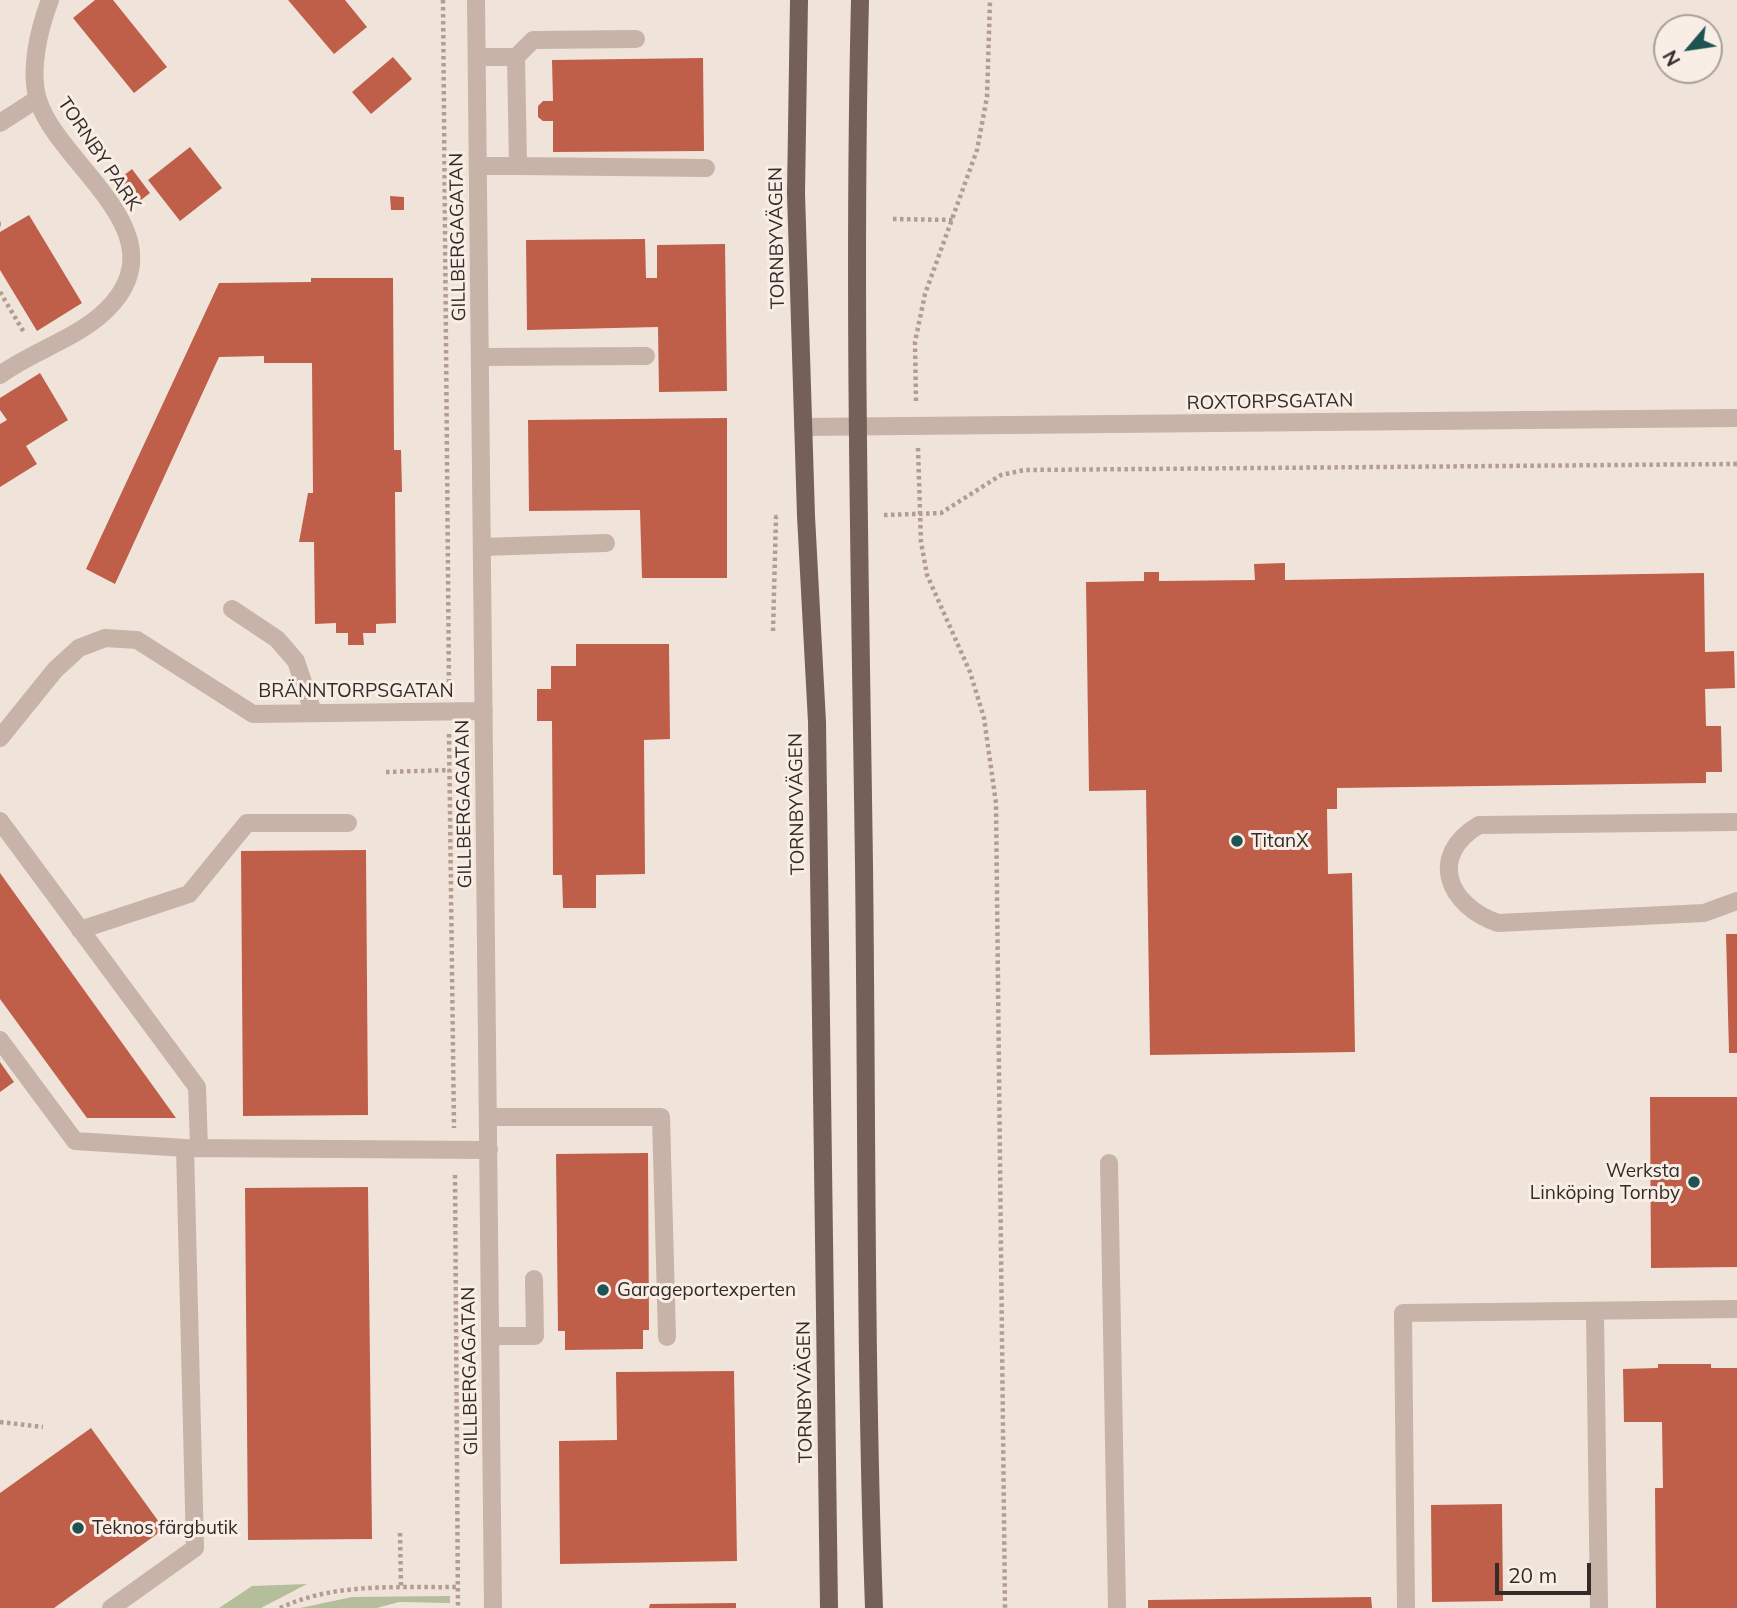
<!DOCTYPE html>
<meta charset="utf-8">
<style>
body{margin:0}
#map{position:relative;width:1737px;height:1608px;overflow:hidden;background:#f0e4da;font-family:Mulish,sans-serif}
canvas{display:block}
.north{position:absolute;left:1653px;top:14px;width:70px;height:70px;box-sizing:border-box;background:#f8eee6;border:2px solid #aaa09a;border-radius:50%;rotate:241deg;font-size:19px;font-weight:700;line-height:28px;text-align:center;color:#342a27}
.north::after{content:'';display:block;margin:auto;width:24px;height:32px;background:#1f5353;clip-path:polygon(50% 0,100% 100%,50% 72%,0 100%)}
.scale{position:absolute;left:1495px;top:1563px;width:96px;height:32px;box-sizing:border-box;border:4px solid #342a27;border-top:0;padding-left:9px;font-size:21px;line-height:24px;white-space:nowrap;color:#342a27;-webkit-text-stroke:5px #f8eee6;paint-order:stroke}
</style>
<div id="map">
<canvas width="1737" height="1608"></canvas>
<div class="north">N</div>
<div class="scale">20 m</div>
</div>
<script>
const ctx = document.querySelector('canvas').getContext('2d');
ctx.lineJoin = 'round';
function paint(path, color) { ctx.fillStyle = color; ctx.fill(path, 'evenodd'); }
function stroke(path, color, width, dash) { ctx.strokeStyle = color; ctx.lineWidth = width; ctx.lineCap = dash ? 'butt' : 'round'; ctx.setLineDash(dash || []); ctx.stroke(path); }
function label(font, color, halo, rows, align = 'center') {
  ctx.font = font + ' Mulish,sans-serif'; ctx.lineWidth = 6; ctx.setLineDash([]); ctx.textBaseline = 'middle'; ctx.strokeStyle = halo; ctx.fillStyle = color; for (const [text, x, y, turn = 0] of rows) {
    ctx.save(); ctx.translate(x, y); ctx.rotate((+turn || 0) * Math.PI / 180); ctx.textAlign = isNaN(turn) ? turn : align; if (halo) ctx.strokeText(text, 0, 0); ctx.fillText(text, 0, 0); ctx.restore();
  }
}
paint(new Path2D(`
 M307,1584l-46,24h-42l33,-22z
 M450,1596v7l-51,-1 -22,6h-77l52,-11z`), '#b4be9b');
paint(new Path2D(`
 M95,0h18l54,67 -33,26 -61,-75z
 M288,0h57l22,27 -33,27z
 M393,57l19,22 -41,35 -19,-22z
 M703,58l1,93 -151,1v-31h-10l-5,-4v-11l5,-5h10l-1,-41z
 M190,147l32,41 -42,33 -32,-41z
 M132,169l18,24 -14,11 -18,-24z
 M390,196l14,1v13h-13z
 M29,215l53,88 -45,28 -37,-61v-38z
 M645,239l1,39h11v-33l68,-1 2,147 -68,1 -1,-65 -131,3 -1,-90z
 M311,278h82l1,172h7l1,42h-7l1,131 -20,1v9h-13l1,12h-16v-12h-12v-10l-21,1 -1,-82h-15l9,-49h5l-1,-130h-48v-7l-45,1 -104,227 -29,-15 133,-286 92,-1z
 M40,373l28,47 -42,26 11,18 -37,23v-63l7,-4 -7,-10v-12z
 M727,418v160h-85l-2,-68 -111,1 -1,-91z
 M1285,563v17l419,-7 1,79 29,-1 1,37 -30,1 1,37h15l1,46h-16v11l-369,5v21h-10l1,65 24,-1 3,179 -205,3 -4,-265 -57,1 -3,-209 58,-1v-9h15v9l96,-1 -1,-16z
 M576,644h93l1,95 -26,1 1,134 -49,1v33h-33l-1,-33h-9l-1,-154h-15v-32h14v-23h25z
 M366,850l2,265 -125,1 -2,-265z
 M0,873l176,245h-89l-87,-119z
 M1726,934h11v119h-8z
 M0,1062l14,20 -14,10z
 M1650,1097h87v170l-86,1z
 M648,1153l1,177h-6v19l-78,1v-19h-7l-2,-177z
 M368,1187l4,352 -124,1 -3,-352z
 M1658,1364h53v4h26v240h-81l-1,-120h8l-1,-66h-38l-1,-53 35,-1z
 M734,1371l3,190 -177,3 -1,-123 58,-1 -1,-68z
 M91,1428l73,101 -110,79h-54v-115z
 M1502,1504l1,97 -71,1 -1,-97z
 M1371,1597l1,11h-224v-8z
 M736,1603v5h-87l1,-4z`), '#bf5e49');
stroke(new Path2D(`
 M443,0l6,687
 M893,219l61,1
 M0,224h1
 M0,292l25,42
 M916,401l-1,-59 10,-48 52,-144 10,-53 3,-97
 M918,448l3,94 6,33 43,97 14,46 12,85 9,805
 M884,515l57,-2 60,-38 23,-5 713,-6
 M773,631l3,-114h5
 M449,734l5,394
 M386,772l64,-2
 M455,1175l3,433
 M0,1422l43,5
 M400,1533l1,55
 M280,1608c55,-26 119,-20 178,-21`), '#b39d91', 4.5, [3.5, 3.5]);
stroke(new Path2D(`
 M476,0l17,1608
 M477,57h39l17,-17 103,-1
 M516,57l2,109 188,2
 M0,123l37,-24
 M478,166h40
 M480,357l166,-1
 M0,375c35,-26 84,-38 113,-72 63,-74 -55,-139 -75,-203 -9,-30 1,-71 12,-100
 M803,427l934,-9
 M482,547l124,-4
 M232,609l45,30 19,22 17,51
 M0,738l55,-68 24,-22 26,-10 32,2 116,74 231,-3
 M0,821l197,266 2,61
 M1737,822l-258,3c-52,31 -31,81 19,98l206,-10 33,-12
 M80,930l109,-36 58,-71h101
 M0,1040l75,101 110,7
 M488,1117h173l6,220
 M1109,1163l8,445
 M1595,1311l4,297
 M490,1336h45l-1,-57
 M111,1608l84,-60 -10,-400 304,2
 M1406,1608l-3,-295 334,-4`), '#c7b3a7', 18);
stroke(new Path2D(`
 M799,0l-3,193 10,323 11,206 12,886
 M860,0c-7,288 0,577 4,865 3,248 1,495 10,743`), '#756059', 18);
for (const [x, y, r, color] of [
 [1237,841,7,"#1f5353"],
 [1694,1182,7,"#1f5353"],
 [603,1290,7,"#1f5353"],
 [78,1528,7,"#1f5353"]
]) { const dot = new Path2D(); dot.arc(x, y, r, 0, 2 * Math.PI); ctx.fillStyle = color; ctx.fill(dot); stroke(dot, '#f8eee6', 2.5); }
label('19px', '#342a27', '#f8eee6', [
 ["TORNBY PARK",99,154,56],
 ["GILLBERGAGATAN",458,237,-91],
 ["TORNBYVÄGEN",777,238,-91],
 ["ROXTORPSGATAN",1270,402,-1],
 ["BRÄNNTORPSGATAN",356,691],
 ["GILLBERGAGATAN",464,804,-91],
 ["TORNBYVÄGEN",797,804,-91],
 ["GILLBERGAGATAN",470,1371,-91],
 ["TORNBYVÄGEN",805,1392,-91]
]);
label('19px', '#342a27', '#f8eee6', [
 ["TitanX",1251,841],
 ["Werksta",1680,1171,"right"],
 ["Linköping Tornby",1680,1193,"right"],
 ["Garageportexperten",617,1290],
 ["Teknos färgbutik",92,1528]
], 'left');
</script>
